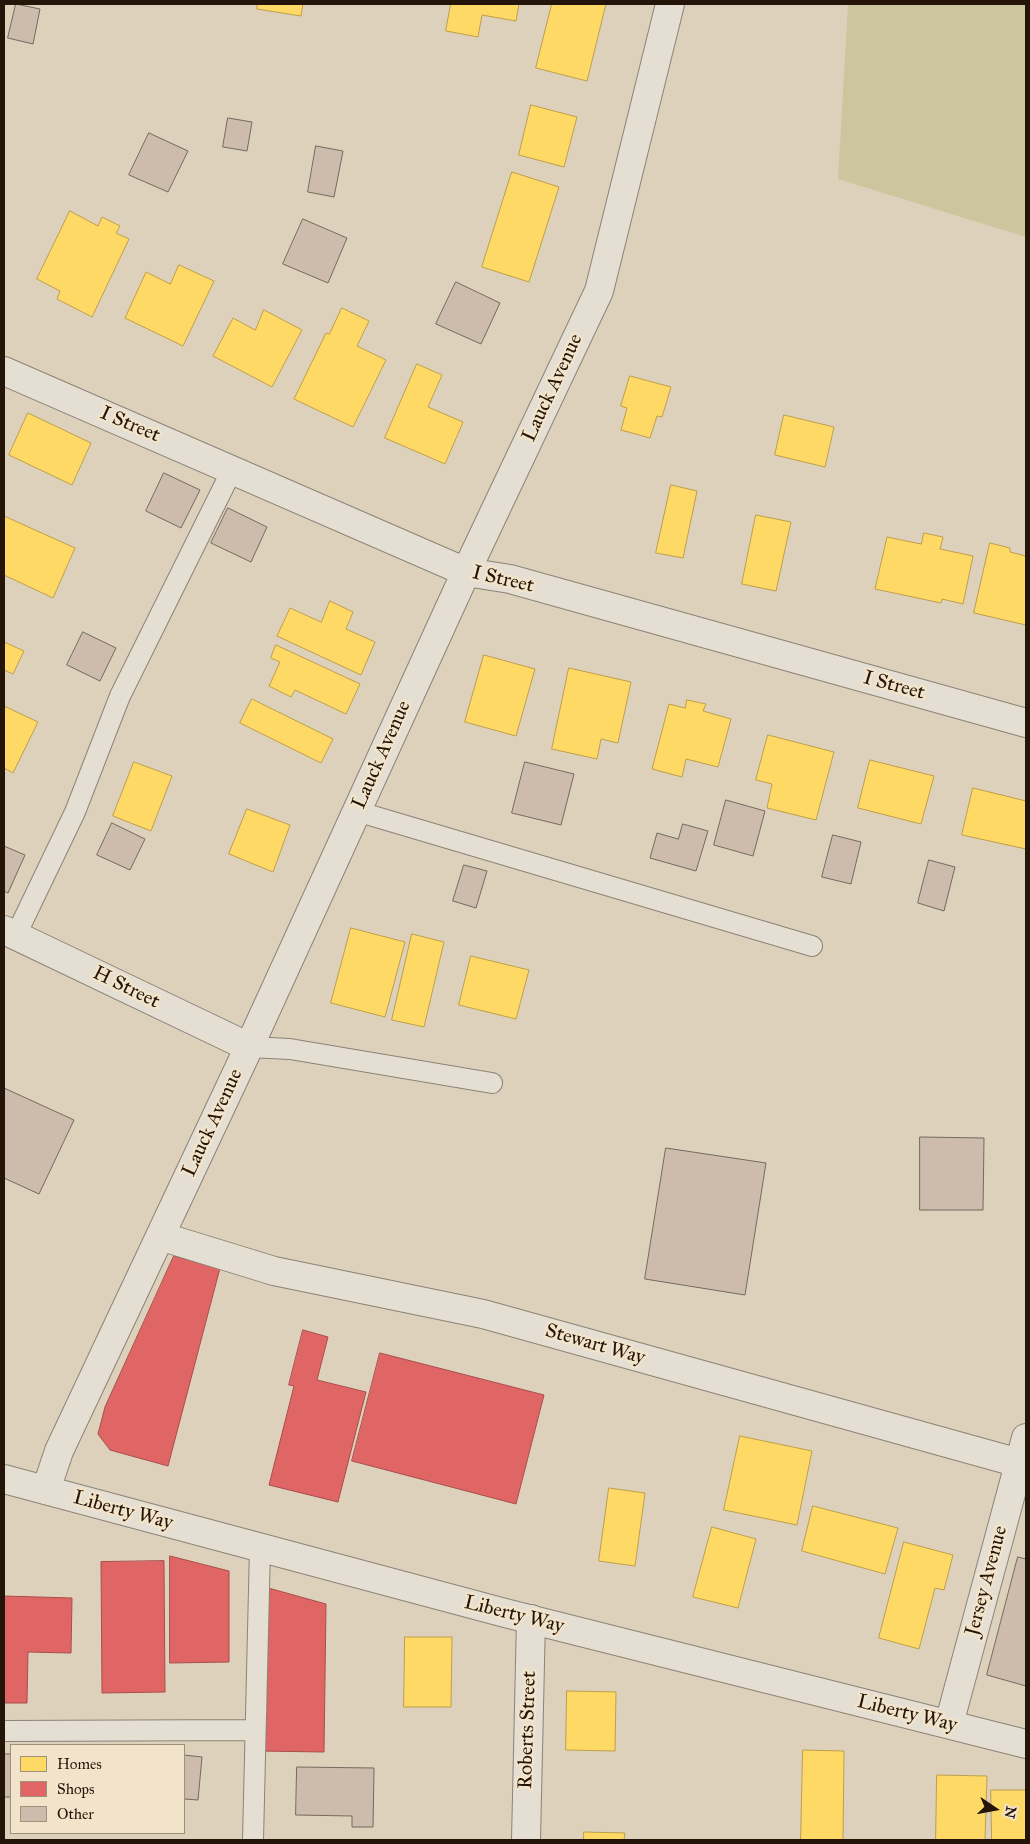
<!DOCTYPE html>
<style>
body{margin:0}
#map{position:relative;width:1030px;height:1844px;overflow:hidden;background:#ddd1bb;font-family:"IM FELL Great Primer",serif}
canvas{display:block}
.frame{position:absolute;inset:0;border:5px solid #251408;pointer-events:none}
.legend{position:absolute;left:10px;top:1744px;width:175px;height:90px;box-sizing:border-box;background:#f2e4ca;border:1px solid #a0917c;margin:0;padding:6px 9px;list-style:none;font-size:15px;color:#251408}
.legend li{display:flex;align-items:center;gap:10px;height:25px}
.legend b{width:25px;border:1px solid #a0917c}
.north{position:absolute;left:970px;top:1784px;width:50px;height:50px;-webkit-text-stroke:4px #f2e4ca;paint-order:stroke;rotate:102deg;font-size:14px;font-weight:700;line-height:20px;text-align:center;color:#251408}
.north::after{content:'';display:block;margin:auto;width:18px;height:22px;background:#251408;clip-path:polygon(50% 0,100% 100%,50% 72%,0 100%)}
</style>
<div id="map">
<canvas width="1030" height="1844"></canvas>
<div class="frame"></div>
<ul class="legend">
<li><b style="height:14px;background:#ffd966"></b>Homes</li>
<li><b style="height:14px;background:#e06666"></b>Shops</li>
<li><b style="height:14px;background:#cdbbab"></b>Other</li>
</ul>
<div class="north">N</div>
</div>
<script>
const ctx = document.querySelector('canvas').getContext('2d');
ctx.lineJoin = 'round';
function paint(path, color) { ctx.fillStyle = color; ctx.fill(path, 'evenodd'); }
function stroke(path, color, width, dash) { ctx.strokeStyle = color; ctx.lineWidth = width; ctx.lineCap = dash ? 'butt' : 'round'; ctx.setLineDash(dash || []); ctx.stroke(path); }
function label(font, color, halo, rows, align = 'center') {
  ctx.font = font + ' "IM FELL Great Primer",serif'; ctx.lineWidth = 5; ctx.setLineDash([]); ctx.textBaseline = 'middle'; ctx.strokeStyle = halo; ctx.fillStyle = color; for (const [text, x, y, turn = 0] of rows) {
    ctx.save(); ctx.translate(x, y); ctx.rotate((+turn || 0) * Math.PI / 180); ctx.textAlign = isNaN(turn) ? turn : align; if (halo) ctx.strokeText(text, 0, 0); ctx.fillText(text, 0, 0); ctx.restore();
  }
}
paint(new Path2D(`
 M848,4h178v233l-188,-58z`), '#cdc59d');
const homes = new Path2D(`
 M258,4h45l-2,12 -44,-7z
 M451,4h68l-3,17 -34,-6 -4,22 -32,-6z
 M552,4h54l-19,77 -51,-13z
 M531,105l46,12 -13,50 -45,-12z
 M512,172l47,15 -30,95 -47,-15z
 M70,211l28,15 4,-9 18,9 -4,7 13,6 -37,78 -35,-18 3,-8 -23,-12z
 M179,265l35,16 -31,65 -58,-28 21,-46 24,12z
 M342,308l27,13 -12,25 29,14 -33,67 -59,-28 32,-66 3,1z
 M264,310l38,20 -30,57 -59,-31 20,-38 22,12z
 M417,364l25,11 -14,32 35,15 -18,42 -60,-26z
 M630,376l41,11 -9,30 -5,-1 -7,22 -29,-8 6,-22 -6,-2z
 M28,413l63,30 -19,42 -63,-30z
 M784,415l50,12 -9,40 -50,-12z
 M671,485l26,6 -14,67 -27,-5z
 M756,515l35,7 -15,69 -34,-7z
 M4,516l71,32 -22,50 -49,-23z
 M924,533l19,4 -3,12 33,7 -10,48 -21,-5 -1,4 -66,-14 12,-52 34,7z
 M990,543l20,5v4l16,4v69l-52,-12z
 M330,601l23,11 -7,17 29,13 -14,33 -84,-39 13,-28 31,14z
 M4,642l20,9 -11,23 -9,-4z
 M276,645l84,39 -14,30 -51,-24 -4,7 -22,-11 11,-24 -9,-4z
 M484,655l51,14 -19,67 -51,-14z
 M569,668l62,14 -13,61 -17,-4 -4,20 -45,-10z
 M252,699l81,40 -12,24 -81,-40z
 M687,700l19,4 -3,7 28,8 -13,48 -32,-8 -4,18 -30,-8 17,-65 16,4z
 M4,706l34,16 -25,51 -9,-5z
 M768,735l66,17 -18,68 -49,-12 5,-24 -16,-4z
 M870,760l64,16 -13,48 -63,-16z
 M134,762l38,14 -21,55 -38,-15z
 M973,788l53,13v48l-64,-14z
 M247,809l43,16 -17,47 -44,-18z
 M351,928l54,14 -20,75 -54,-14z
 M412,934l32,8 -20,85 -32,-7z
 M471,956l58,14 -13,49 -57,-14z
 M740,1436l72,15 -15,74 -73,-15z
 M609,1488l36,5 -10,73 -36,-5z
 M813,1506l85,22 -13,46 -83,-23z
 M712,1527l44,12 -18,69 -45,-11z
 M904,1542l49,13 -9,35 -9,-2 -16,61 -40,-11z
 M405,1637h47l-1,70h-47z
 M567,1691l49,1 -1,59 -49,-1z
 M803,1750l41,1 -1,89h-42z
 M937,1775l50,1 -2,64h-49z
 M991,1790h35v50h-34z
 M584,1832l41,1 -1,7h-40z`);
paint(homes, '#ffd966');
stroke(homes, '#be9e4a', 1);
const shops = new Path2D(`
 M174,1256l46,12 -52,198 -58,-16 -12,-16 7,-27z
 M303,1330l25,7 -11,43 49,12 -28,110 -69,-17 25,-99 -5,-1z
 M380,1353l164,42 -28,109 -164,-43z
 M170,1556l59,15v91l-59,1z
 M164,1561l1,131 -63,1 -1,-131z
 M261,1586l65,18 -2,148 -65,-1z
 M4,1596l68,2 -1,55 -43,-1 -1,51h-23z`);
paint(shops, '#e06666');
stroke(shops, '#a84d4a', 1);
const building = new Path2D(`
 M16,4l24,5 -7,35 -25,-6z
 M228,118l24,4 -5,29 -24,-4z
 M149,133l39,18 -20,41 -39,-17z
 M316,146l27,5 -9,46 -26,-5z
 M303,219l44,19 -19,45 -45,-19z
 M456,282l44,21 -19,41 -45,-20z
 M164,473l36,17 -19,38 -35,-17z
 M228,508l39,19 -16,35 -40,-19z
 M83,632l33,16 -16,33 -33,-16z
 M525,762l49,12 -13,51 -49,-12z
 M726,800l39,11 -12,45 -39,-11z
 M112,823l33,16 -15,31 -33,-15z
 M683,824l25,7 -12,40 -46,-13 7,-25 21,6z
 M833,835l28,7 -10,42 -29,-7z
 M4,846l21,9 -17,38 -4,-2z
 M929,860l26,7 -11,44 -26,-8z
 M464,865l23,6 -11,37 -23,-7z
 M4,1088l70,32 -35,74 -35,-16z
 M920,1137l64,1 -1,72h-63z
 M666,1148l100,15 -21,132 -100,-16z
 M1018,1557l8,2v127l-39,-11z
 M5,1754h6v43h-7z
 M184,1755l18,2 -4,43 -14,-1z
 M297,1767l77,1 -1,59h-21v-11l-56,-1z`);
paint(building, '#cdbbab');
stroke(building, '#736a5e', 1);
const service = new Path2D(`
 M356,811l456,135
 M16,935l59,-123 45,-116 112,-226
 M249,1047l41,2 202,34
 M4,1731l251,-1
 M253,1840l7,-292`);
const minor = new Path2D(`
 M4,371l462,201 44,7 516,144
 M4,930l245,117
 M160,1236l114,35 209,43 536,149
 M46,1490l13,-39 190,-404 217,-475 133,-281 71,-287
 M949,1724l77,-286
 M526,1840l5,-221`);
const tertiary = new Path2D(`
 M4,1479l501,134 521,131`);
stroke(service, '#8c8376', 22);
stroke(minor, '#8c8376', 30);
stroke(tertiary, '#8c8376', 30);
stroke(service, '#e4ded3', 20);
stroke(minor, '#e4ded3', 28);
stroke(tertiary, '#e4ded3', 28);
label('20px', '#251408', '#f2e4ca', [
 ["Lauck Avenue",553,388,-65],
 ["I Street",130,425,23],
 ["I Street",503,580,13],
 ["I Street",894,686,15],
 ["Lauck Avenue",382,755,-66],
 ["H Street",126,988,26],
 ["Lauck Avenue",213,1123,-65],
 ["Stewart Way",595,1345,16],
 ["Liberty Way",123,1511,15],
 ["Jersey Avenue",987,1581,-75],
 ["Liberty Way",514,1615,14],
 ["Liberty Way",907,1714,14],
 ["Roberts Street",528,1730,-88]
]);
</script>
